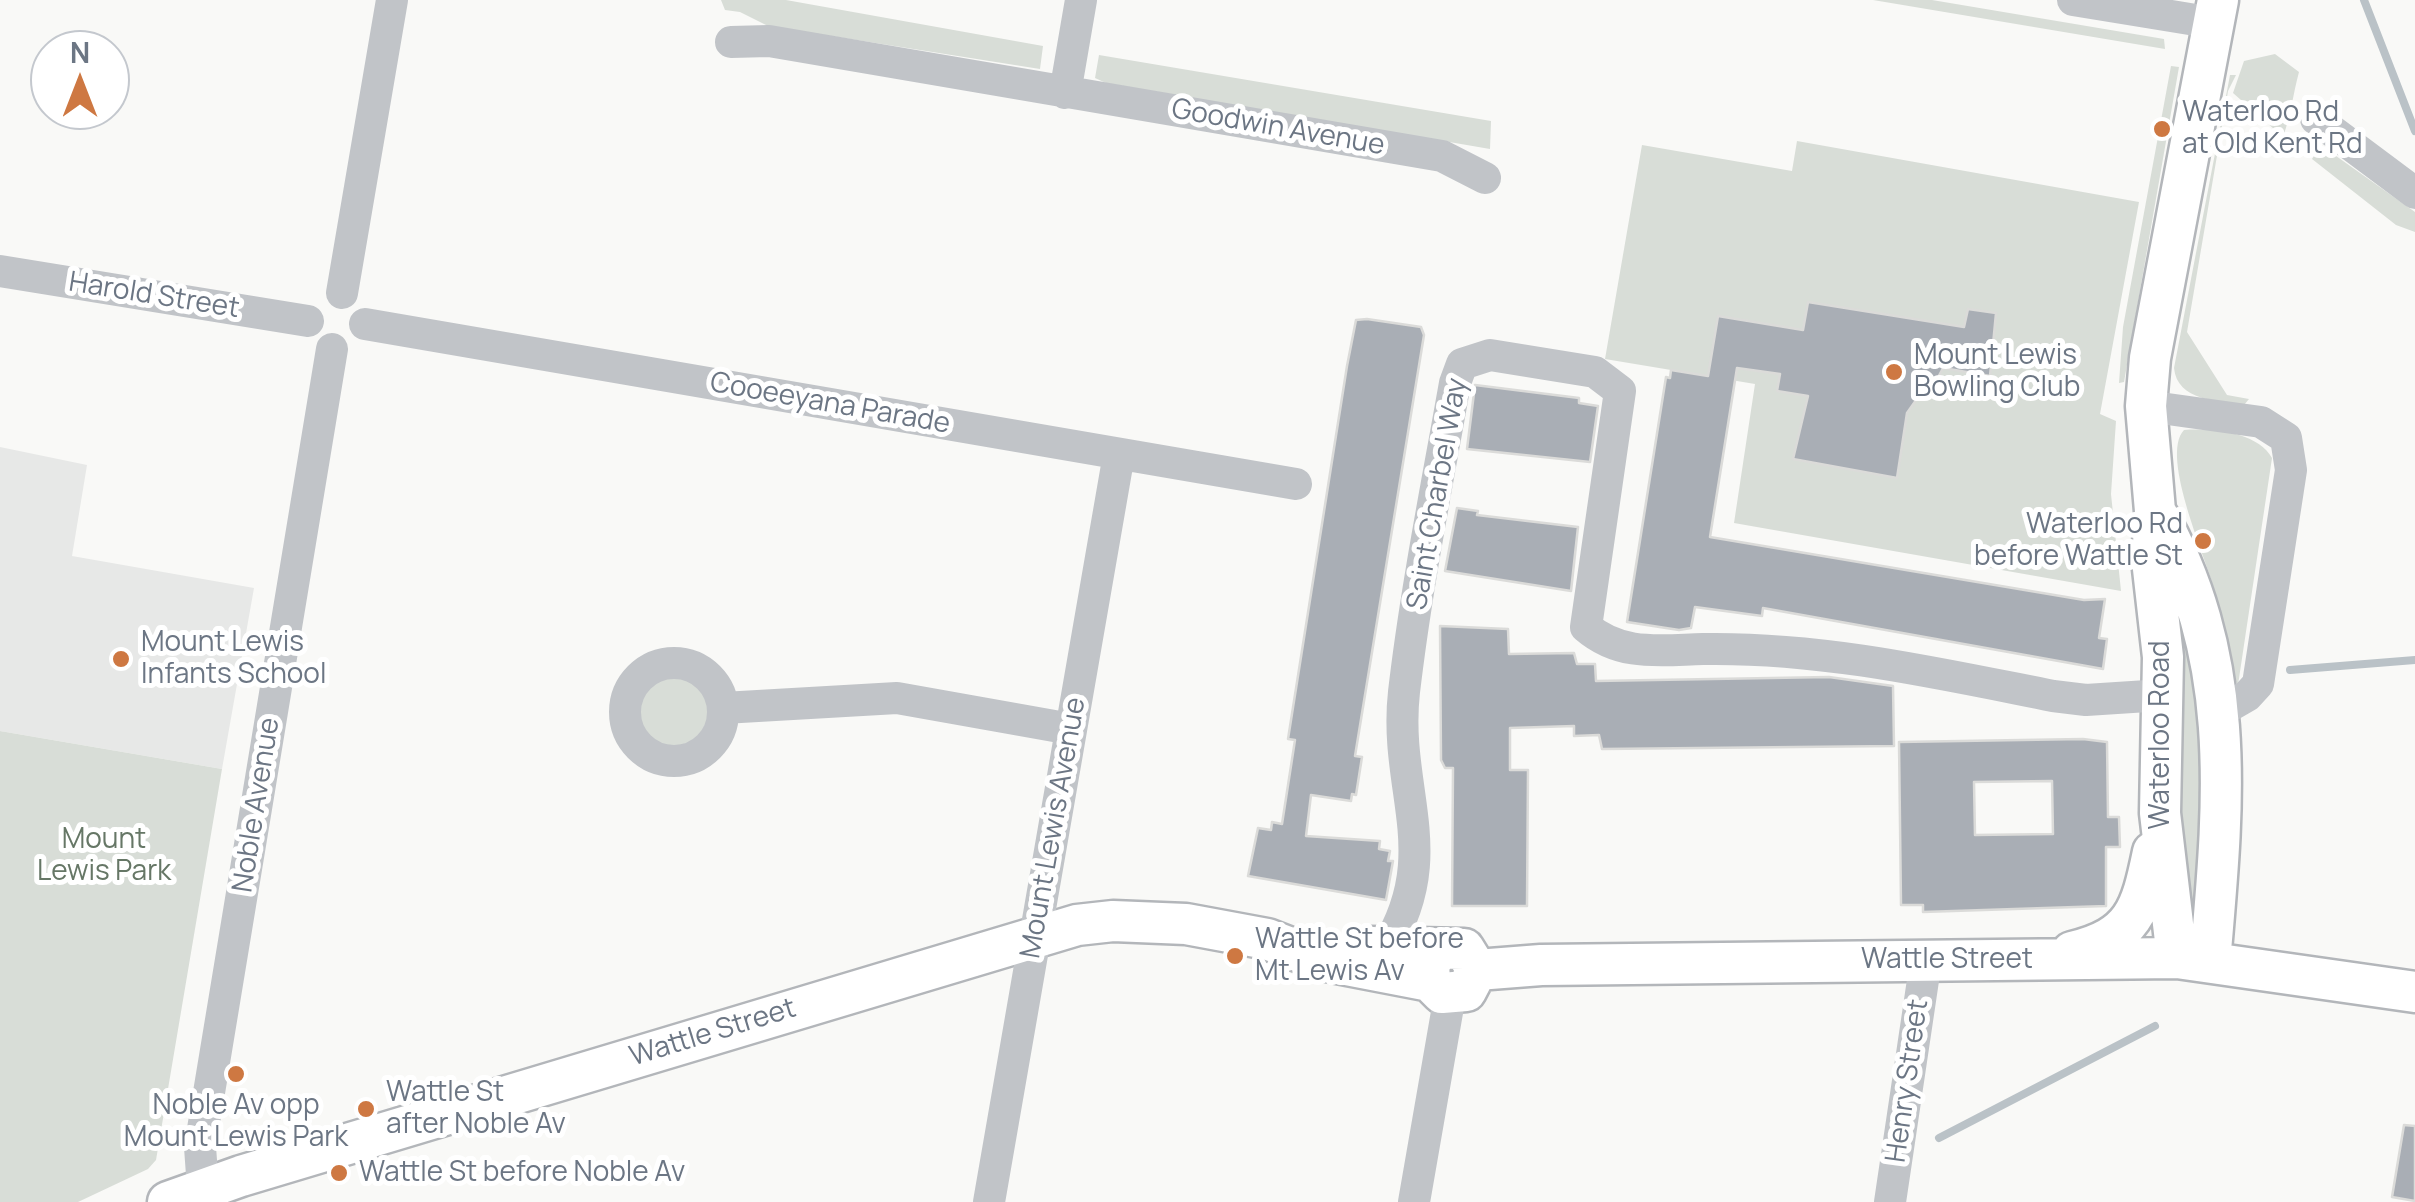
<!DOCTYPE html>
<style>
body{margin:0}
#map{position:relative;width:2415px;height:1202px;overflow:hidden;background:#f9f9f7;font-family:Manrope,sans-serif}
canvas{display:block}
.north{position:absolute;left:30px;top:30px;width:100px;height:100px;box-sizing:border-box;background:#fff;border:2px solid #c4c8ce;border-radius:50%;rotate:0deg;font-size:28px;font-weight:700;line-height:40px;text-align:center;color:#6c7684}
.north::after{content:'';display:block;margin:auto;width:35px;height:45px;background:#ce7842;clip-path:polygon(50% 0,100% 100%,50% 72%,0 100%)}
</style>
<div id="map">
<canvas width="2415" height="1202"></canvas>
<div class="north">N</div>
</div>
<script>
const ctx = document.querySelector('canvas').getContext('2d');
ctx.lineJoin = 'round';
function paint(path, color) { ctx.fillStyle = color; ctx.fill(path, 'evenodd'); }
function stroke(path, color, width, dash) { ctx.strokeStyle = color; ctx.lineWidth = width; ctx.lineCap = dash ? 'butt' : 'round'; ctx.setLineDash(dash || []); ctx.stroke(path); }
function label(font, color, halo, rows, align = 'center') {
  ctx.font = font + ' Manrope,sans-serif'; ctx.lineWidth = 10; ctx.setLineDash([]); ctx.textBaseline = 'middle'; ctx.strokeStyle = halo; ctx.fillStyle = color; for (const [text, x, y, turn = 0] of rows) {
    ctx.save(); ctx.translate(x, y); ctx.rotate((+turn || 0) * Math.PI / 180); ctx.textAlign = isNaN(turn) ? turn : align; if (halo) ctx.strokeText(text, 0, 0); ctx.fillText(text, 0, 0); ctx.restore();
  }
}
paint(new Path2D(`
 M0,447l87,18 -15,91 182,32 -32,181 -222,-38z`), '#e7e8e7');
paint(new Path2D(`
 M721,0h65l257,46 -3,23 -272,-43 -28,-14 -15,-2z
 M1873,0h59l232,39 1,10z
 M2275,54l24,18c-6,22 -8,43 -16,65l-50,-44 11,-32z
 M1099,55l392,66 -1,28 -384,-66 -11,-5z
 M2171,66l8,1 -55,315 -5,1 4,-56z
 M2230,75h6l-8,16 -41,241 40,63 22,4 -5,6c-25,-4 -67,-4 -70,-37z
 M1797,141l342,61 -39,212 16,7 -5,73 10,97 -387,-68 21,-139 -150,-25 37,-214 150,26z
 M2318,149l11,2 86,61v20l-19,-7 -84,-66z
 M2184,430c27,-2 74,2 88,28l-34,227c-14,-22 -15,-64 -22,-90 -8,-33 -57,-139 -32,-165z
 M2176,587l27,114 -2,205 -19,-1z
 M638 711a35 35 0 1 1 70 0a35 35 0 1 1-70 0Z
 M0,731l222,38 -66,391 -8,9 -70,33h-78z`), '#d8ddd7');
stroke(new Path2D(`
 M2364,0l51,131
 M2290,670l125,-10
 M1939,1138l216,-112`), '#bac2c7', 8);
const building = new Path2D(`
 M1808,302l156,25 4,-18 28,4 -6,63 -47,-8 -11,21 -13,7 -12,17 -10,65 -104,-19 15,-63 -31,-5 3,-17 -43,-6 -27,169 374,63 21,-1 -6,39 8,1 -4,30 -340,-61 -1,8 -67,-9 -4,21 -12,2 -52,-8 39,-245 4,1 1,-8 37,6 10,-60 85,14z
 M1367,319l54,8 3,8 -69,421 7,1 -6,38 -4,-1 -1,7 -40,-6 -5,41 74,5 -1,8 11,2 -2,10h5l-7,39 -138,-24 10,-48 13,2 1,-8 10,2 13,-84 -7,-1 59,-373 9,-46z
 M1475,385l104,13v5l19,3 -8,56 -123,-13z
 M1457,508l21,3 -1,4 101,12 -7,64 -126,-20z
 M1440,626l68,3 1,25 65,-1 3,11h18l1,17 233,-4 64,9 1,60 -292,3 -3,-14 -25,1v-10l-64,2v42h18l-1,136h-75l1,-138h-8l-4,-8z
 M2083,739l24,3 1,75h11l1,30h-14v59l-183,6v-7h-22l-2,-163zM2052,781l1,53 -78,1 -1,-53z
 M2404,1125l11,1v75l-23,-4z`);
paint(building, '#a9aeb5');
stroke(building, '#dbdbd9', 2.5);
const major = new Path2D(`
 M2155,511c84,147 69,290 55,451
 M1370,947l94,2 13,21 -11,21 -24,2 -12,-12 -1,-17 10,-14
 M2072,952c62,-15 69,-42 81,-100
 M2177,958l-17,-145 3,-156 -11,-97 3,-49 -9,-105 4,-48 68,-358
 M1477,970l64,-5 636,-7 238,34
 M168,1202l73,-26 836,-251 36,-4 73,3 81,15 54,21 109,21`);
stroke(major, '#b3b6ba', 45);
stroke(new Path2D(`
 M2073,0l141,23
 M731,42l38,-1 673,115 43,22
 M1065,93l16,-93
 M2316,119l99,74
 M0,271l308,50
 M342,293l50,-293
 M365,324l931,160
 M2146,406l115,16 25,16 5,32 -33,214 -11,12 -26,15
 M625 712a49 49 0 1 1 98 0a49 49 0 1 1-98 0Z
 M723,708l174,-10 174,31
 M1385,950c60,-96 8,-159 19,-258 12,-103 33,-207 51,-309l7,-19 28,-9 105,17 25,19 -34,236c35,30 74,23 117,22 119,-2 234,24 350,47l33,4 77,-5
 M204,1202l-4,-55 132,-798
 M989,1202l130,-748
 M1414,1202l36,-207
 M1890,1202l36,-242`), '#c1c4c8', 32);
stroke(major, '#fff', 40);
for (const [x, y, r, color] of [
 [2162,129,10,"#ce7842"],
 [1894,372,10,"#ce7842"],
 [2203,541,10,"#ce7842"],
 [121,659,10,"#ce7842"],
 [1235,956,10,"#ce7842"],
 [236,1074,10,"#ce7842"],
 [366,1109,10,"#ce7842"],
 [339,1173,10,"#ce7842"]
]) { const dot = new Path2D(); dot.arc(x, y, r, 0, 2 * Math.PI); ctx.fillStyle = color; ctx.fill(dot); stroke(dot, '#fff', 4); }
label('28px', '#6c7684', '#fff', [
 ["Waterloo Rd",2182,113],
 ["at Old Kent Rd",2182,145],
 ["Mount Lewis",1914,356],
 ["Bowling Club",1914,388],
 ["Waterloo Rd",2183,525,"right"],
 ["before Wattle St",2183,557,"right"],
 ["Mount Lewis",141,643],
 ["Infants School",141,675],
 ["Wattle St before",1255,940],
 ["Mt Lewis Av",1255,972],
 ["Wattle St",386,1093],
 ["after Noble Av",386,1125],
 ["Noble Av opp",236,1106,"center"],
 ["Mount Lewis Park",236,1138,"center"],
 ["Wattle St before Noble Av",359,1173]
], 'left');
label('28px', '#6c7684', '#fff', [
 ["Goodwin Avenue",1278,128,10],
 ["Harold Street",154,296,9],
 ["Cooeeyana Parade",830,404,10],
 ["Saint Charbel Way",1438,494,-80],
 ["Waterloo Road",2161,735,-90],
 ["Noble Avenue",257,805,-81],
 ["Mount Lewis Avenue",1054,828,-80],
 ["Wattle Street",1947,960],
 ["Wattle Street",713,1033,-17],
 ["Henry Street",1908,1081,-82]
]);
label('28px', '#676', '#fff', [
 ["Mount",104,840],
 ["Lewis Park",104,872]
]);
</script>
